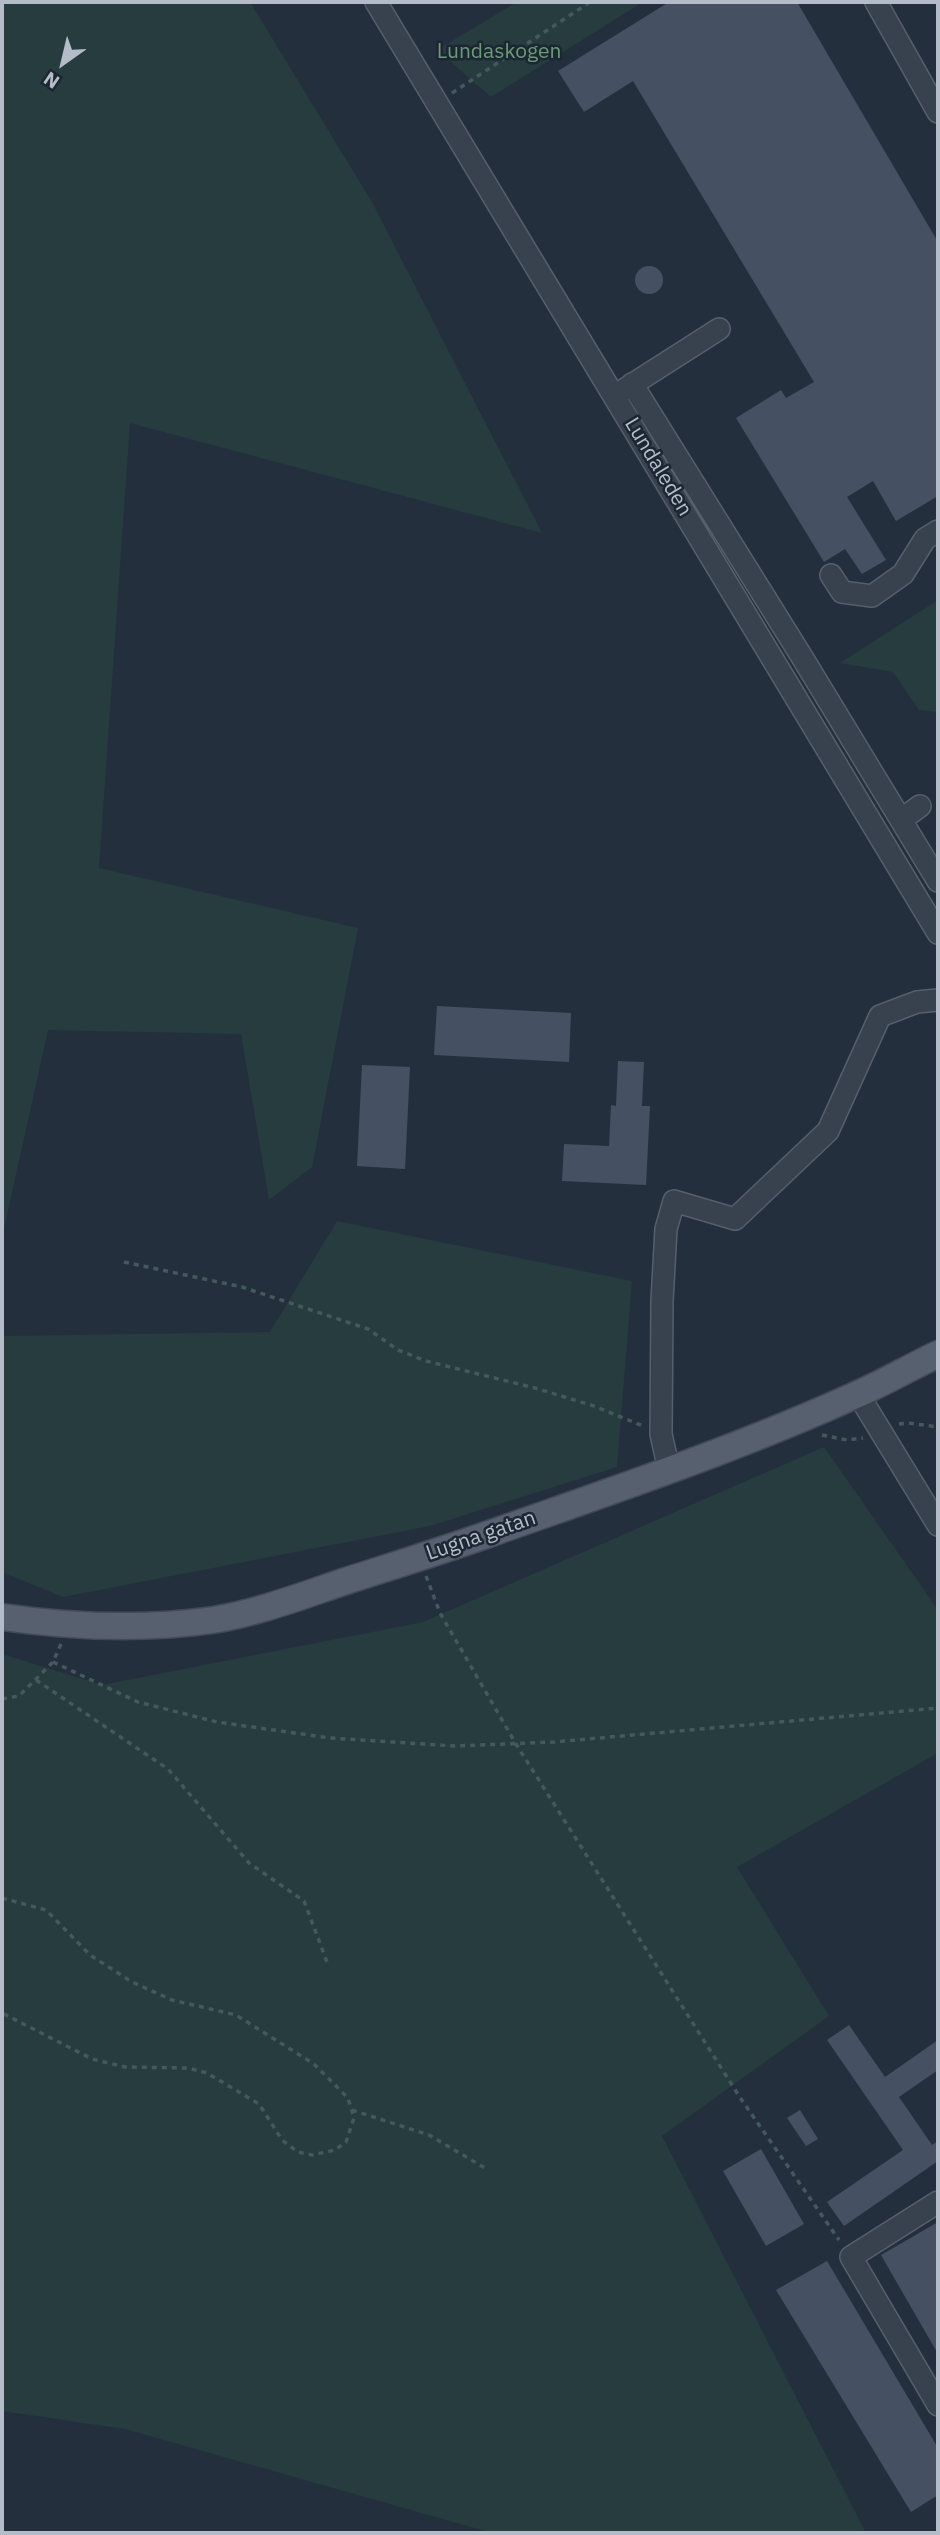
<!DOCTYPE html>
<style>
body{margin:0}
#map{position:relative;width:940px;height:2535px;overflow:hidden;background:#242f3e;font-family:"IBM Plex Sans",sans-serif}
canvas{display:block}
.frame{position:absolute;inset:0;border:4px solid #b4bcc9;pointer-events:none}
.north{position:absolute;left:28px;top:28px;width:70px;height:70px;-webkit-text-stroke:5px #1d2633;paint-order:stroke;rotate:214deg;font-size:19px;font-weight:700;line-height:28px;text-align:center;color:#b4bcc9}
.north::after{content:'';display:block;margin:auto;width:24px;height:32px;background:#b4bcc9;clip-path:polygon(50% 0,100% 100%,50% 72%,0 100%)}
</style>
<div id="map">
<canvas width="940" height="2535"></canvas>
<div class="frame"></div>
<div class="north">N</div>
</div>
<script>
const ctx = document.querySelector('canvas').getContext('2d');
ctx.lineJoin = 'round';
function paint(path, color) { ctx.fillStyle = color; ctx.fill(path, 'evenodd'); }
function stroke(path, color, width, dash) { ctx.strokeStyle = color; ctx.lineWidth = width; ctx.lineCap = dash ? 'butt' : 'round'; ctx.setLineDash(dash || []); ctx.stroke(path); }
function label(font, color, halo, rows, align = 'center') {
  ctx.font = font + ' "IBM Plex Sans",sans-serif'; ctx.lineWidth = 5; ctx.setLineDash([]); ctx.textBaseline = 'middle'; ctx.strokeStyle = halo; ctx.fillStyle = color; for (const [text, x, y, turn = 0] of rows) {
    ctx.save(); ctx.translate(x, y); ctx.rotate((+turn || 0) * Math.PI / 180); ctx.textAlign = isNaN(turn) ? turn : align; if (halo) ctx.strokeText(text, 0, 0); ctx.fillText(text, 0, 0); ctx.restore();
  }
}
paint(new Path2D(`
 M2,2h248l122,200 170,331 -412,-110 -31,445 259,60 -46,239 -43,33 -28,-166 -193,-4 -46,208z
 M517,2h126l-152,95 -54,-47z
 M938,600v112l-19,-2 -26,-38 -53,-9z
 M337,1221l295,60 -15,186 -187,59 -367,71 -61,-25v-236l268,-4z
 M824,1447l114,163v143l-201,114 92,149 -167,120 204,397h-374l-367,-104 -123,-18v-757l100,31 321,-63z`), '#263c3f');
paint(new Path2D(`
 M669,2h128l141,240v254l-42,25 -23,-40 -26,16 39,63 -24,14 -17,-25 -21,13 -88,-144 45,-28 5,8 28,-16 -181,-301 -49,31 -26,-41z
 M635 280a14 14 0 1 1 28 0a14 14 0 1 1-28 0Z
 M437,1006l134,7 -2,49 -135,-7z
 M618,1061l26,1 -2,44h8l-4,79 -84,-4 2,-37 45,2 2,-41 5,1z
 M362,1065l48,2 -5,102 -48,-3z
 M849,2025l36,52 53,-37v30l-39,27 33,48 6,-4v20l-94,65 -17,-24 76,-52 -76,-110z
 M800,2110l18,29 -12,7 -19,-28z
 M761,2149l43,75 -38,22 -43,-75z
 M938,2222v132l-57,-99z
 M827,2261l111,187v47l-27,17 -135,-222z`), '#455162');
const minor = new Path2D(`
 M376,2l562,931
 M876,2l62,110
 M632,384l170,273 136,224
 M622,391l97,-62
 M831,575l11,17 30,4 31,-22 22,-35 13,-8
 M901,820l19,-14
 M858,1394l80,131
 M669,1470l-8,-36 1,-133 4,-72 8,-28 61,18 93,-88 52,-115 37,-14 21,-2
 M938,2202l-87,55 87,148`);
const major = new Path2D(`
 M2,1617c70,10 141,13 211,3 43,-7 86,-23 127,-37 49,-16 98,-31 146,-48 125,-44 251,-86 372,-141 27,-12 53,-27 80,-40`);
stroke(minor, '#565f6c', 24);
stroke(major, '#414a57', 29);
stroke(new Path2D(`
 M452,93l138,-91
 M124,1262l118,25 126,42 30,21 28,11 109,27 59,18 49,20
 M899,1424l9,-1 30,4
 M822,1435l25,5 16,-2
 M426,1576l14,37 76,131 223,352 100,144
 M53,1662l85,40 79,20 113,16 125,8 99,-4 384,-34
 M36,1680l132,89 81,94 55,38 23,61
 M2,1699l17,-3 34,-34 8,-18
 M2,1898l44,12 44,45 42,27 40,18 64,15 78,49 34,34 6,20 -8,24 -11,8 -23,5 -14,-3 -16,-12 -23,-36 -52,-31 -19,-5 -63,-1 -33,-8 -90,-46
 M352,2110l77,25 56,33`), '#44595c', 3.5, [5, 5]);
stroke(minor, '#38414e', 21);
stroke(major, '#56606e', 26);
label('21px', '#6b9a76', '#1d2633', [
 ["Lundaskogen",499,52]
]);
label('21px', '#b4bcc9', '#1d2633', [
 ["Lundaleden",658,467,59],
 ["Lugna gatan",481,1536,-19]
]);
</script>
